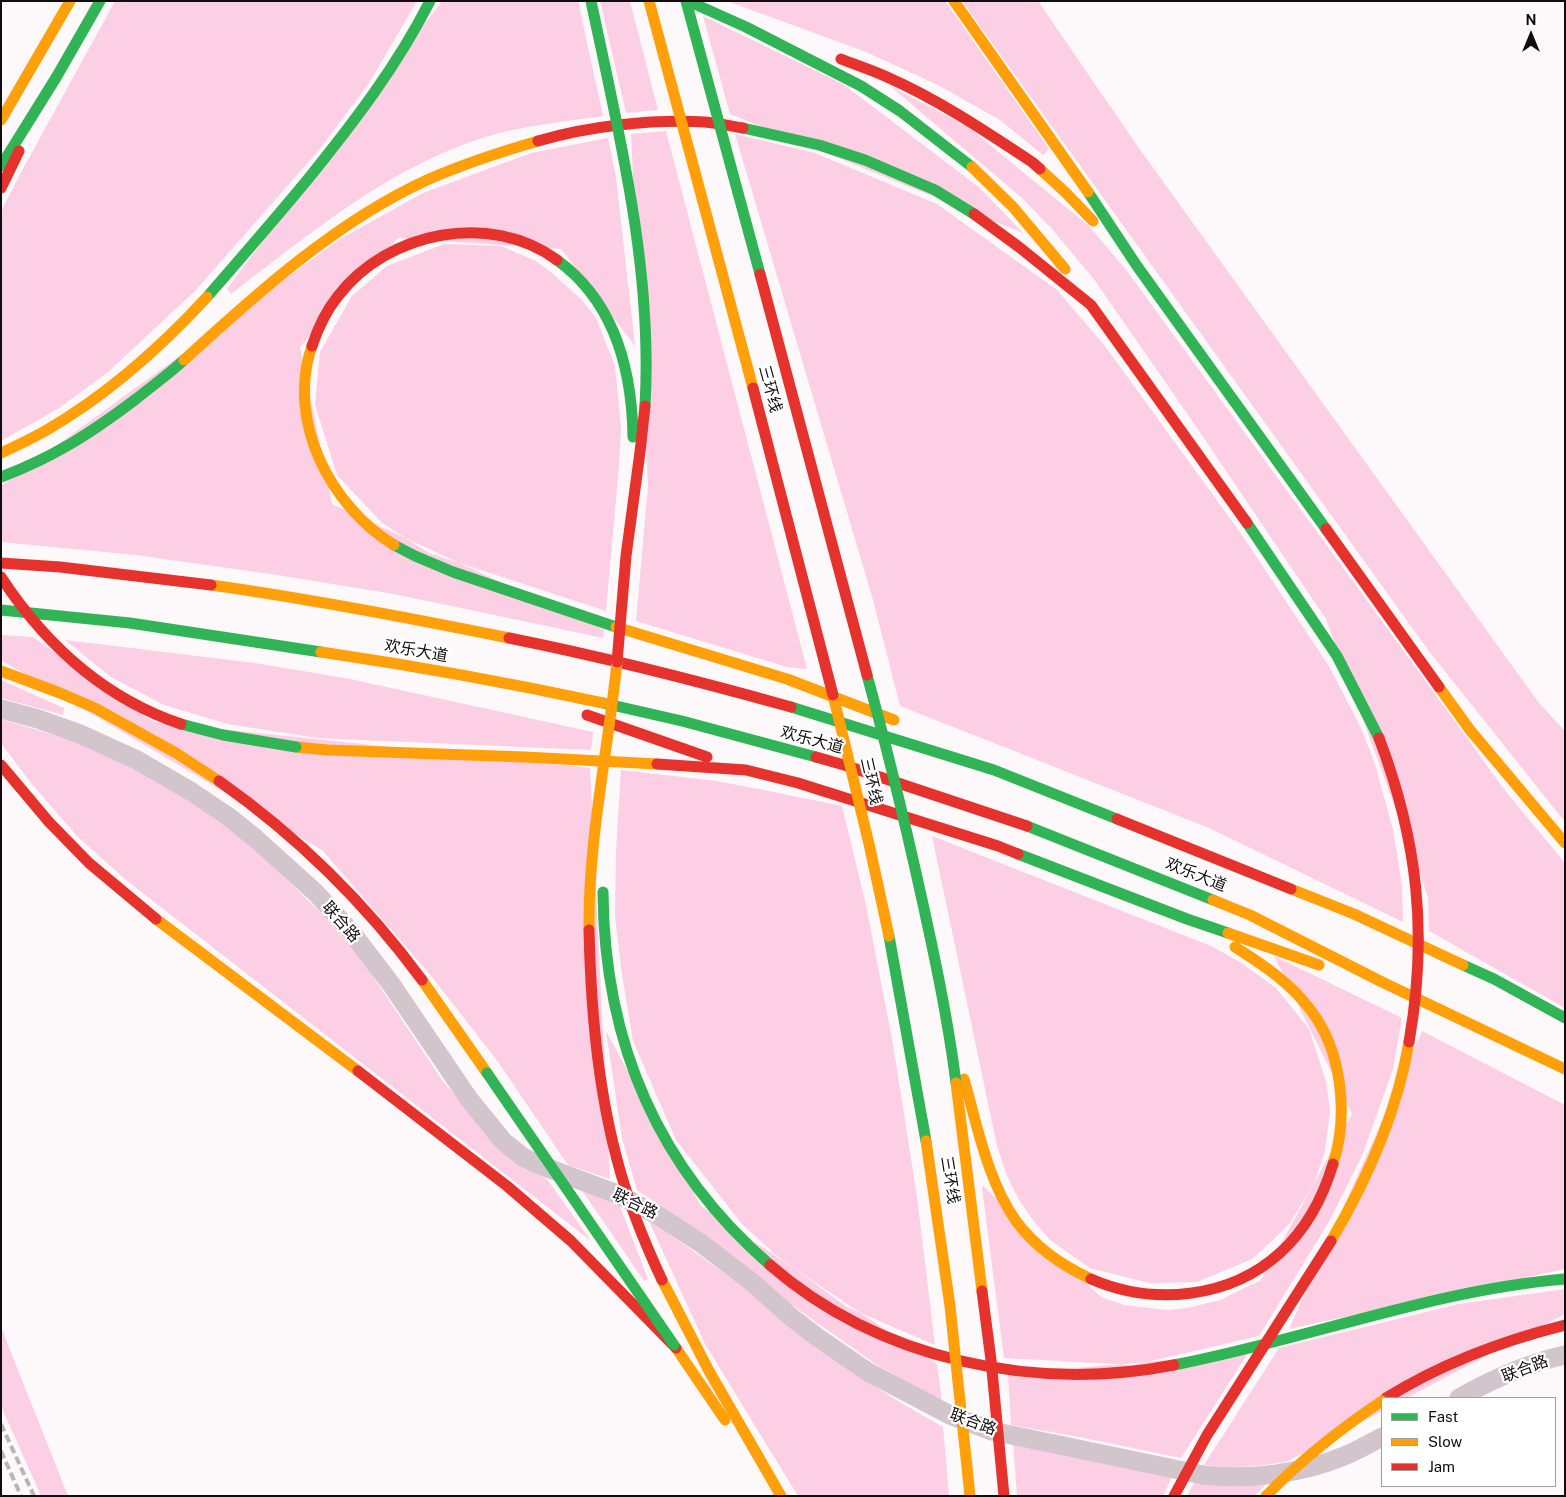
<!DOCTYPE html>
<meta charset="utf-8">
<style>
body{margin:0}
#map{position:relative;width:1566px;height:1497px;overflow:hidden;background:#fdf8fa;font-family:"Public Sans",sans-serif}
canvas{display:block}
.frame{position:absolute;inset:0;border:2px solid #110d0f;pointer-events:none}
.legend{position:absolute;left:1381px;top:1397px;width:175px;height:90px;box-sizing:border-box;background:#fff;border:1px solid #a09e9f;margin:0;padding:6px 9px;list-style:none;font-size:15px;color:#110d0f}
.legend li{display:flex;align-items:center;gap:10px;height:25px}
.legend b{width:25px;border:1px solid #a09e9f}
.north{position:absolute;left:1506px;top:10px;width:50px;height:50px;-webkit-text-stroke:4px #fff;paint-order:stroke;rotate:0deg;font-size:14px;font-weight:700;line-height:20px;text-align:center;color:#110d0f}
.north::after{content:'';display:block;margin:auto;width:18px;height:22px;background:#110d0f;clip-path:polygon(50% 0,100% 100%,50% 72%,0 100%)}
</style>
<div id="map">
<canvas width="1566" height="1497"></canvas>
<div class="frame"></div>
<ul class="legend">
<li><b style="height:6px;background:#30b455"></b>Fast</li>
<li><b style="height:6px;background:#ff9f0a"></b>Slow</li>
<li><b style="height:6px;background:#e5322d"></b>Jam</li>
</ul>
<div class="north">N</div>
</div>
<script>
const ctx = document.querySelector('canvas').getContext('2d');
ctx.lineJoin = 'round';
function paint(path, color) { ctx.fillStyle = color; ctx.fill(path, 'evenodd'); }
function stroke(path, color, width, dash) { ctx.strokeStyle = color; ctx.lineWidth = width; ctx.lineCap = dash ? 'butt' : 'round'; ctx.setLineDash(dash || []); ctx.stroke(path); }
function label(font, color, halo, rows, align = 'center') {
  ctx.font = font + ' "Public Sans","Noto Sans SC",sans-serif'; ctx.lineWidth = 4.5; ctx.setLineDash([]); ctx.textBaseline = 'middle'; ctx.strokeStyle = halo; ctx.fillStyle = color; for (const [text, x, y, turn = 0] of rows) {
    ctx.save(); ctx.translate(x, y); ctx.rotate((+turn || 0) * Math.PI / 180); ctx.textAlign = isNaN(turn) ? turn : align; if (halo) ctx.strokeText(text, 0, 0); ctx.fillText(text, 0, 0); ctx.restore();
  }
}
paint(new Path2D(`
 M115,1h302l-48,82 -50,67 -124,141 -87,81 -49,36 -58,33v-230l23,-44z
 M442,1h136l25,115c-42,6 -84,10 -124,23 -93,31 -171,96 -248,155l-4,-5z
 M600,1h30l28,109 -32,3z
 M727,1h218l104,148 -6,6 -43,-35 -62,-35 -72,-33z
 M962,1h76l98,143 403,559 26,28v91l-137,-172z
 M703,16l140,68 137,104 43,45 -293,-119z
 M890,86l78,41 121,99 38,45 380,522 58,70v145l-136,-77 -1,-34 -102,-278 -133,-197 -100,-144 -42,-50 -29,-30z
 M666,131l141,538 -20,-2 -151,-46 12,-135 -17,-352z
 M735,134l80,19 122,51 120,86 48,56 137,189 88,133 31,60 14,36 18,66 9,56 1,36 -194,-94 -309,-122 -27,-106z
 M608,138l8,39 19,169 -74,-97 -163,-11 -98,109 32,157 272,126 -1,8 -132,-28 -83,-17 -111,-18 -141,-20 -135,-13v-56l339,-247 83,-46 108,-40z
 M444,244l57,2 35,15 16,12 30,27 14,18 19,48 6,61 -2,39 -13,145 -177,-58 -47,-30 -45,-48 -22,-70 5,-53 32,-56 35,-30z
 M1,635l32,2 121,85 436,46 20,411 -42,-14 -72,-106 -68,-87 -106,-122 -321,-190z
 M65,640l190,23 95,16 243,53 -2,18 -274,-12 -89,-14 -64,-19 -53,-28z
 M1,680l63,28 -1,7 -62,-17z
 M1,719l76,23 28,12 47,24 56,34 27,20 46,42 41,40 40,46 80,120 58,68 24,19 23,12 44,62 -465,-361 -48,-43 -47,-54 -30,-40z
 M621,770l95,11 48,9 78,16 24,99 27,139 24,153 18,148 -88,-38 -71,-52 -34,-31 -66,-84 -43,-99 -12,-73 -6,-52 1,-65z
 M932,836l279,110 29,16 36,26 33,41 17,52 4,29 -5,42 -11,31 -24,40 -17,17 -21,19 -55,23 -48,1 -59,-15 -40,-28 -18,-21 -14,-21 -11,-22 -10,-30z
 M1274,956l128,62 -9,51 -31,87 -32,64 -71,116 -126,29 -129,-7 -22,-170 1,-2 118,111 23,8 25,3 19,2 19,-2 33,-8 41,-20 91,-166z
 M606,1031l95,175 236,158 5,38 -65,-37 -98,-69 -94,-74 -48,-32 -15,-52z
 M1422,1031l143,74v164l-276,60z
 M581,1189l38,15 29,75 -4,2z
 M648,1219l86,61 95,76 67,44 47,27 6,69h-151l-93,-152z
 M1565,1289v25l-279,148c-29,4 -52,7 -82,3l75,-117 180,-44z
 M1,1327l67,169h-27l-40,-90z
 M1248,1353l-67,105 -102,-21 -68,-12 -3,-51z
 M1013,1444l159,33 -9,19h-146z
 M1195,1481c26,5 46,4 72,2l-12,13h-68z`), '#fccfe4');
stroke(new Path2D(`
 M1,709l37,10 42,15 57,26 55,32 37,25 26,21 61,55 36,40 39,51 78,115 35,43 19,15 14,7 80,30 42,22 43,28 51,39 38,34 26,20 51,35 82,43 42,16 211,44c45,5 99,-1 141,-19 13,-5 26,-13 38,-19
 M1459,1398c32,-18 69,-35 106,-43`), '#d2c5cb', 19);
stroke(new Path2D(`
 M688,1l58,26 115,59 39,25 72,56
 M743,128l76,17 46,15 70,30 39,24
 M1,166l56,-90 43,-75
 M1088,192l49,74 189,263
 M557,260c58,42 75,109 76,177
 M207,297c34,-39 68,-78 101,-118 46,-57 89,-113 122,-178
 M1,477c53,-20 90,-44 135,-78 16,-13 33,-25 48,-39
 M1247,523l90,133 42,82
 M394,545l21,11 38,16 163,55
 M1,610l129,13 191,29
 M603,703l79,18 134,36
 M791,707l203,63 123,49
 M1027,826l186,74
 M1018,854l169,65 41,14
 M603,892c1,148 54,275 167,373
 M1463,965l31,14 71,39
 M1174,1365c131,-25 258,-75 391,-86`), '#30b455', 11);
stroke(new Path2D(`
 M954,1l134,191
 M1,120l69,-119
 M972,167l41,40 52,62
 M1040,169l26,24 27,28
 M312,346c-26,74 18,160 82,199
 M184,360c72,-66 153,-139 243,-180 36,-16 73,-28 111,-39
 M1,453c15,-7 30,-14 44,-22 61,-35 115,-83 162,-134
 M211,585c100,14 199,33 298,53
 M616,627l171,52 107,41
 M321,652c95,14 189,31 282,51
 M1,671l59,22 35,15 81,45 43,28
 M1439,687l31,43 95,113
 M296,747l31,3 198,7 132,7
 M1291,889l63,25 109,51
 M1213,900l37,15 132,67 183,87
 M156,919l202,152
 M1228,933l91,32
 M1235,947c27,17 54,35 74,61 33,41 40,107 24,156
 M422,980l65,93
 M964,1079c13,46 24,103 52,142 19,26 47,45 75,58
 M676,1348l49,72`), '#ff9f0a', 11);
stroke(new Path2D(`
 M841,59c15,6 31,11 46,18 52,23 98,54 145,85l8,7
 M538,141c51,-15 114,-22 167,-19 12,1 25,4 38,6
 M1,188l18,-37
 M974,214l45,33 72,58 156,218
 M312,346c6,-18 14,-35 26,-50 50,-65 153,-85 219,-36
 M1326,529l113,158
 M1,563l59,4 151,18
 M509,638c95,19 189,43 282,69
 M587,715l120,42
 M816,757l28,8 183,61
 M657,764l89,6 52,13 200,63 20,8
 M1,765l48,57 40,41 67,56
 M219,781c78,55 147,123 203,199
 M1117,819l174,70
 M358,1071l149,115 64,55 105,107
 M770,1265c109,95 264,127 404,100
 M1091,1279c62,27 139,20 190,-27 25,-23 42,-55 52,-88
 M1386,1398c56,-35 115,-57 179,-73`), '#e5322d', 11);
stroke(new Path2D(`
 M1,1424l33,72
 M1,1451l20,45`), '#bcb3b8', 4, [8, 4]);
stroke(new Path2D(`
 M591,1c28,133 62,268 54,405
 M686,1l74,273
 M867,675c24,88 45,177 64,266 10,47 19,94 25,142
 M181,724l42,11 73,12
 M889,936l37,205
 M487,1073l187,272`), '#30b455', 11);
stroke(new Path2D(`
 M649,1l104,387
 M833,695l36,149 20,92
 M589,930c-1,-90 19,-179 28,-268
 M956,1083l26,208
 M926,1141l24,165 20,190
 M1331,1241c36,-61 66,-128 78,-199
 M662,1280l47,91 72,125
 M1266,1496c35,-36 74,-67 116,-95`), '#ff9f0a', 11);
stroke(new Path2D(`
 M760,274l107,401
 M753,388l80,307
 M1,577c44,67 103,121 180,147
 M617,662l9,-106 14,-104 5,-46
 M1379,738c39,103 49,196 30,304
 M589,930c2,86 10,175 36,257 10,32 23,63 37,93
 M982,1291l9,69 13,136
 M1174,1496l33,-61 124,-194`), '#e5322d', 11);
label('16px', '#110d0f', '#fff', [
 ["三环线",770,389,75],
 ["欢乐大道",416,651,10],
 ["欢乐大道",812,740,15],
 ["三环线",871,781,77],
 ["欢乐大道",1196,875,22],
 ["联合路",341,922,49],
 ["三环线",950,1180,81],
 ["联合路",635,1204,26],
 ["联合路",1525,1369,-21],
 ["联合路",973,1422,20]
]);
</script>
